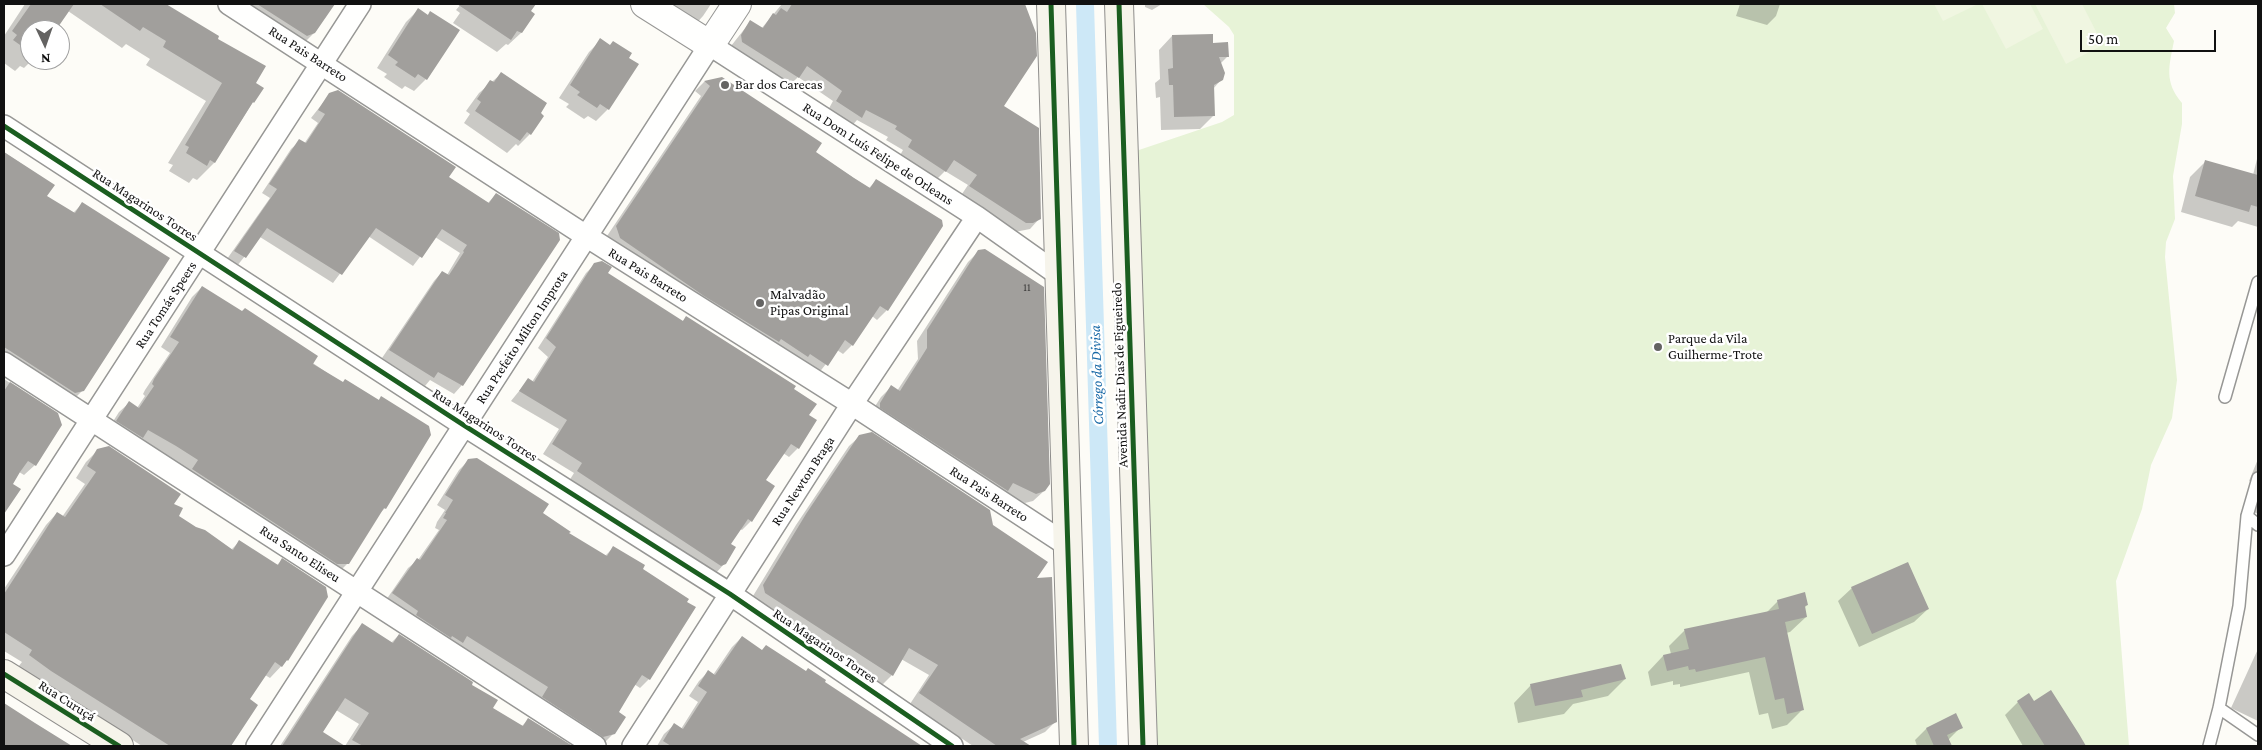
<!DOCTYPE html>
<meta charset="utf-8">
<style>
body{margin:0}
#map{position:relative;width:2262px;height:750px;overflow:hidden;background:#fdfcf7;font-family:"Crimson Pro",serif}
canvas{display:block}
.frame{position:absolute;inset:0;border:5px solid #111;pointer-events:none}
.north{position:absolute;left:20px;top:20px;width:50px;height:50px;box-sizing:border-box;background:#fff;border:1px solid #a0a0a0;border-radius:50%;rotate:177deg;font-size:14px;font-weight:700;line-height:20px;text-align:center;color:#111}
.north::after{content:'';display:block;margin:auto;width:18px;height:22px;background:#646362;clip-path:polygon(50% 0,100% 100%,50% 72%,0 100%)}
.scale{position:absolute;left:2080px;top:30px;width:136px;height:22px;box-sizing:border-box;border:2px solid #111;border-top:0;padding-left:6px;font-size:15px;line-height:18px;white-space:nowrap;color:#111;-webkit-text-stroke:4px #fff;paint-order:stroke}
</style>
<div id="map">
<canvas width="2262" height="750"></canvas>
<div class="frame"></div>
<div class="north">N</div>
<div class="scale">50 m</div>
</div>
<script>
const ctx = document.querySelector('canvas').getContext('2d');
ctx.lineJoin = 'round';
function paint(path, color) { ctx.fillStyle = color; ctx.fill(path, 'evenodd'); }
function stroke(path, color, width, dash) { ctx.strokeStyle = color; ctx.lineWidth = width; ctx.lineCap = dash ? 'butt' : 'round'; ctx.setLineDash(dash || []); ctx.stroke(path); }
function label(font, color, halo, rows, align = 'center') {
  ctx.font = font + ' "Crimson Pro",serif'; ctx.lineWidth = 5; ctx.setLineDash([]); ctx.textBaseline = 'middle'; ctx.strokeStyle = halo; ctx.fillStyle = color; for (const [text, x, y, turn = 0] of rows) {
    ctx.save(); ctx.translate(x, y); ctx.rotate((+turn || 0) * Math.PI / 180); ctx.textAlign = isNaN(turn) ? turn : align; if (halo) ctx.strokeText(text, 0, 0); ctx.fillText(text, 0, 0); ctx.restore();
  }
}
paint(new Path2D(`
 M1203,4h971l1,9 -9,15 8,13c-5,25 -10,41 8,62v21l-9,52 2,43 -9,23 -1,15 12,123 -5,38 -21,47 -9,44 -26,72 13,165h-974l-19,-595 86,-29 12,-7v-80l-5,-8z`), '#e7f3d7');
paint(new Path2D(`
 M1934,4h42v1l-33,16z
 M1982,4h48l13,25 -37,20z
 M2035,4h47l21,41 -37,19z`), '#f0f6e1');
paint(new Path2D(`
 M1076,4h18l23,742h-18z`), '#cde8f7');
paint(new Path2D(`
 M25,4h138l55,32 -2,3 38,44 8,5 -48,75 -17,17 -4,-2 -4,5 -20,-12 4,-6 -5,-2 38,-62 -60,-36 4,-6 -24,-15 -4,4 -54,-37 -13,19h-25l2,30 -8,8 -4,-2 -5,5 -11,-8v-27z
 M249,4h84l-18,28 -18,18 -59,-30z
 M461,4h74l-6,8 4,3 -12,18 -13,12 -2,-1 -9,8 -44,-29 7,-10 -4,-3z
 M658,4h53l-8,12 -10,11z
 M782,4h232l14,9 -26,93 38,112 -10,11 -15,3 -55,-35 8,-12 -23,-14 -10,10 -36,-24 4,-7 -17,-10 2,-3 -31,-17 -6,7 -24,-15 6,-11 -35,-24 -10,10 -56,-35 -1,-6 19,-24 11,7z
 M1145,4h17l-10,6 -7,-3z
 M1740,4h40l-4,12 -9,9 -31,-9z
 M418,10l9,6 3,-4 -4,67 -12,12 -9,-5 -3,3 -18,-12 3,-3 -10,-6 29,-46z
 M1172,36l40,9 16,11 -8,8v17l-7,8 1,26 -14,14 -39,1 -1,-33 -4,1 -1,-15 5,-4 -1,-29z
 M601,40l7,69 -12,12 -8,-5 -4,3 -18,-12 3,-3 -10,-6 30,-46z
 M501,74l29,60 -12,12 -2,-2 -9,9 -43,-30 6,-9 -4,-3 13,-18z
 M722,78l92,74 55,36 7,-7 11,129 -10,10 -5,-4 -20,29 -9,9 -6,-4 -19,24 -208,-126 -3,-12 94,-140 -6,-5 9,-9z
 M330,94l118,83 40,26 8,-9 -34,191 -8,9 -24,-14 -5,6 -43,-28 52,-77 8,-9 5,3 13,-22 -25,-16 -22,29 -45,-30 -35,47 -73,-46 -23,29 -10,-7 43,-61 -8,-5 29,-44 9,-8 4,3 14,-21 -7,-5z
 M4,152l49,33 -8,12 28,16 9,-9 1,186 -11,11 -68,-36z
 M2258,155v72l-20,-6 -6,6 -51,-15 9,-35 16,-16 47,14z
 M978,252l66,239 -11,10 -8,2 -21,-10 -134,-79 11,-17 10,-10 6,4 21,-32 -1,-18 51,-79z
 M595,264l11,10 76,48 4,-5 106,72 16,26 -10,33 -9,9 -6,-4 -18,27 -14,41 -9,9 -2,-1 -11,15 -4,19 -9,10 -147,-92 5,-8 -31,-19 16,-25 -48,-28 17,-21 4,2 16,-25 -10,-9 48,-75z
 M202,287l140,96 36,18 3,-4 4,111 -7,7 -30,48 -10,10 -155,-94 7,-9 -24,-14 -59,-25 12,-19 10,-9 8,5 8,-12 -2,-2 2,-4 25,-37 -9,-6 31,-50z
 M4,379l53,35 -22,51 -11,10 -5,-3 -7,12 7,5 -15,23z
 M860,436l132,90 43,53 20,143 -10,10 -22,10 6,4h-56l-63,-42 19,-29 -28,-16 -9,16 -10,10 -126,-82 -3,-7 43,-71 53,-79z
 M98,450l75,55 4,11 54,34 8,-8 38,23 5,-5 5,100 -17,18 -5,-3 -17,25 8,5 -27,41h-87l-124,-79 4,-5 -18,-11v-62l42,-64 11,-12 5,4 23,-33 -9,-6 10,-16z
 M2258,459v26l-9,-4z
 M469,460l99,74 37,22 9,-9 27,22 8,110 -9,9 -6,-4 -17,29 -3,20 -10,10 -70,-37 6,-9 -81,-52 -6,6 -69,-48 24,-35 10,-8 21,-30 -4,-2 2,-6 8,-12 -8,-5 22,-35z
 M2258,487v27l-10,-5z
 M1852,588l76,21 -14,13 -55,25 -21,-46z
 M1778,601l29,4 -3,3 2,9 -16,15 -4,1 17,76 -16,16 -15,4 -4,-16 -9,2 -10,-43 -69,15v-3l-7,1v-4l-22,5 -3,-14 15,-16 8,-2 -2,-8 16,-16 81,-17z
 M362,625l29,18 8,-8 71,50 22,23 29,19 8,-8 40,27h-224l14,-22 -23,-14 -14,23 21,13h-63l72,-110z
 M742,637l20,14 61,31 97,64h-263l7,-12 10,-9 7,4 17,-27 -9,-6 10,-15 9,-9 5,3 19,-28z
 M2258,649v72l-27,-13z
 M1625,679l-17,17 -35,8 -9,10 -46,9 -4,-20 17,-18z
 M2018,702l15,1 45,31 7,12h-62l-18,-31z
 M4,705l65,41h-65z
 M1961,727l-13,13 3,6h-34l-2,-6 11,-11z`), '#0003');
paint(new Path2D(`
 M31,4h43l-18,26h-26v22l-17,-12 4,-5 -5,-4z
 M100,4h66l53,32 -1,3 48,27 -10,17 8,5 -10,15 -1,-1 -38,61 -5,-3 -3,6 -21,-13 3,-6 -4,-2 37,-62 -59,-36 3,-6 -23,-14 -3,4z
 M257,4h78l-20,29 -8,3z
 M457,4h79l-5,7 4,3 -13,19 -5,-2 -6,9z
 M792,4h233l11,29 1,23 -33,50 35,22 2,91 -8,4h-7l-57,-37 8,-11 -23,-15 -8,12 -38,-25 4,-7 -17,-11 2,-3 -31,-16 -4,8 -26,-17 6,-10 -35,-25 -8,12 -57,-36 -1,-7 9,-15 13,8 10,-15 3,2 5,-7 6,4z
 M418,8l10,7 2,-4 30,19 -33,50 -9,-6 -3,4 -20,-13 3,-3 -10,-7z
 M1213,34v9l15,-1 1,15h-10l6,16 -2,7 -9,5 1,31 -41,1 -1,-32h-4l-1,-16 5,-1 -1,-33z
 M600,38l10,7 3,-4 19,12 -3,5 10,6 -30,46 -9,-6 -3,4 -20,-13 3,-3 -10,-7z
 M501,72l46,31 -6,10 3,3 -13,19 -4,-3 -7,9 -45,-30 6,-9 -4,-3 13,-19 4,2z
 M722,77l100,66 -6,9 38,26 16,10 6,-9 66,41 1,6 -55,85 -8,-5 -27,40 -8,-6 -17,26 -18,-12 -2,3 -27,-18 -2,3 -75,-46 -84,-58 -4,-12 94,-140 -6,-5z
 M338,90l118,77 -7,10 40,26 7,-10 63,40 1,7 -97,146 -25,-14 -4,6 -45,-28 53,-79 7,4 15,-23 -1,-1 4,-6 -25,-16 -20,29 -46,-30 -34,47 -75,-47 -21,30 -12,-7 43,-62 -8,-5 30,-45 7,4 19,-29 -7,-4 11,-17z
 M4,152l51,33 -8,11 28,17 7,-11 88,56 -86,133 -9,2 -71,-46z
 M2205,160l53,15v32l-7,-2 -2,7 -54,-16z
 M985,249l59,38 6,197 -5,7 -9,3 -23,-11 -5,8 -128,-83v-5l11,-18 9,6 27,-43v-18l51,-80z
 M602,261l10,6 -4,6 75,48 3,-5 110,70 -2,3 23,15 -8,11 8,5 -18,29 -8,-5 -25,36 9,6 -23,36 -4,-3 -17,25 5,3 -10,17 -5,2 -144,-95 5,-8 -30,-19 15,-24 -48,-29 9,-13 6,4 22,-35 -10,-9 48,-75z
 M202,286l40,25 3,-3 73,48 -5,8 30,18 2,-3 34,21 2,-4 48,30 2,9 -45,74 -2,-1 -35,56h-12l-145,-95 6,-9 -22,-14 -28,-16 -5,8 -27,-17 13,-20 10,7 15,-22 -2,-2 2,-5 25,-37 -9,-5z
 M10,382l48,31 4,12 -26,41 -8,-5 -8,11 -7,12 8,5 -17,25v-123z
 M872,432l118,78 3,15 55,37 -11,16 15,-1 5,145 -37,17 11,7h-34l-78,-53 19,-28 -29,-17 -16,28 -128,-83 -2,-8 43,-71 53,-79z
 M109,446l72,48 -7,10 9,4 -4,8 17,11 9,3 28,20 6,-10 39,25 4,-7 44,29 2,10 -40,64 -1,-1 -5,7 -7,-5 -25,37 8,6 -27,41h-61l-119,-75 -22,-16 3,-5 -28,-18v-38l53,-82 8,5 31,-45 -9,-6 10,-17z
 M477,458l72,46 -6,9 28,19 -2,1 38,23 6,-10 32,19 -2,4 46,30 -2,3 9,5 -46,73 -8,-5 -8,12 -15,25 7,5 -11,17 -12,3 -61,-40 6,-10 -81,-51 -4,7 -11,-7 -1,2 -35,-23 2,-4 -26,-18 25,-35 3,2 27,-40 -4,-2 3,-5h-1l8,-13 -8,-5 23,-36z
 M1908,562l21,47 -57,25 -21,-47z
 M1805,592l3,13 -3,1 2,11 -22,5 19,88 -17,4 -3,-16 -9,2 -10,-43 -69,15 -1,-3 -6,1 -1,-4 -21,5 -4,-16 26,-6 -5,-20 95,-20 -2,-9z
 M362,623l31,20 6,-9 74,48 -1,3 26,15 -5,8 30,18 5,-8 43,27 -208,1 -11,-6 17,-27 -24,-15 -22,34 22,14h-63z
 M742,636l20,14 4,-5 40,26 2,-3 18,12 -1,2 97,64h-251l-8,-5 11,-18 9,6 24,-37 -9,-6 10,-16 7,5z
 M1621,664l5,15 -45,11 2,7 -48,9 -5,-22z
 M2051,690l28,44 7,12h-41l-28,-45 12,-8 5,8z
 M4,703l31,20 37,23h-68z
 M1956,713l7,15 -16,7 5,11h-18l-8,-18z`), '#a19f9c');
const service = new Path2D(`
 M2225,397l33,-115
 M2247,516l11,9
 M2219,708l39,27
 M2209,746l10,-38 20,-102 8,-90 11,-38`);
const minor = new Path2D(`
 M229,4l357,232 266,168 215,141
 M4,126l461,300 265,168 222,152
 M4,363l591,383
 M4,555l356,-551
 M257,746l453,-701 267,172 82,58
 M633,746l219,-342 125,-187`);
const tertiary = new Path2D(`
 M645,4l65,41 27,-41`);
const secondary = new Path2D(`
 M1051,4l23,742
 M1119,4l24,742
 M4,674l115,72`);
stroke(service, '#979795', 14);
stroke(minor, '#979795', 24);
stroke(tertiary, '#979795', 30);
stroke(secondary, '#8e8d8b', 30);
stroke(service, '#fffffe', 11);
stroke(minor, '#fffffe', 21);
stroke(tertiary, '#fffffe', 28);
stroke(secondary, '#f6f4eb', 28);
stroke(new Path2D(`
 M1051,4l23,742
 M1119,4l24,742
 M4,126l461,300 265,168 222,152
 M4,674l115,72`), '#1b5e20', 5);
for (const [x, y, r, color] of [
 [725,85,5,"#646362"],
 [760,303,5,"#646362"],
 [1658,347,5,"#646362"]
]) { const dot = new Path2D(); dot.arc(x, y, r, 0, 2 * Math.PI); ctx.fillStyle = color; ctx.fill(dot); stroke(dot, '#fff', 2); }
label('11px', '#353434', null, [
 ["11",1027,288]
]);
label('14px', '#111', '#fff', [
 ["Rua Pais Barreto",308,54,33],
 ["Rua Dom Luís Felipe de Orleans",878,154,33],
 ["Rua Magarinos Torres",145,205,33],
 ["Rua Pais Barreto",648,275,32],
 ["Rua Tomás Speers",166,305,-57],
 ["Rua Prefeito Milton Improta",522,337,-57],
 ["Avenida Nadir Dias de Figueiredo",1120,375,-92],
 ["Rua Magarinos Torres",485,425,33],
 ["Rua Newton Braga",803,481,-57],
 ["Rua Pais Barreto",989,494,33],
 ["Rua Santo Eliseu",300,554,33],
 ["Rua Magarinos Torres",825,646,34],
 ["Rua Curuçá",67,701,32]
]);
label('14px', '#111', '#fff', [
 ["Bar dos Carecas",735,85],
 ["Malvadão",770,295],
 ["Pipas Original",770,311],
 ["Parque da Vila",1668,339],
 ["Guilherme-Trote",1668,355]
], 'left');
label('italic 15px', '#1768a6', '#fff', [
 ["Córrego da Divisa",1097,375,-92]
]);
</script>
